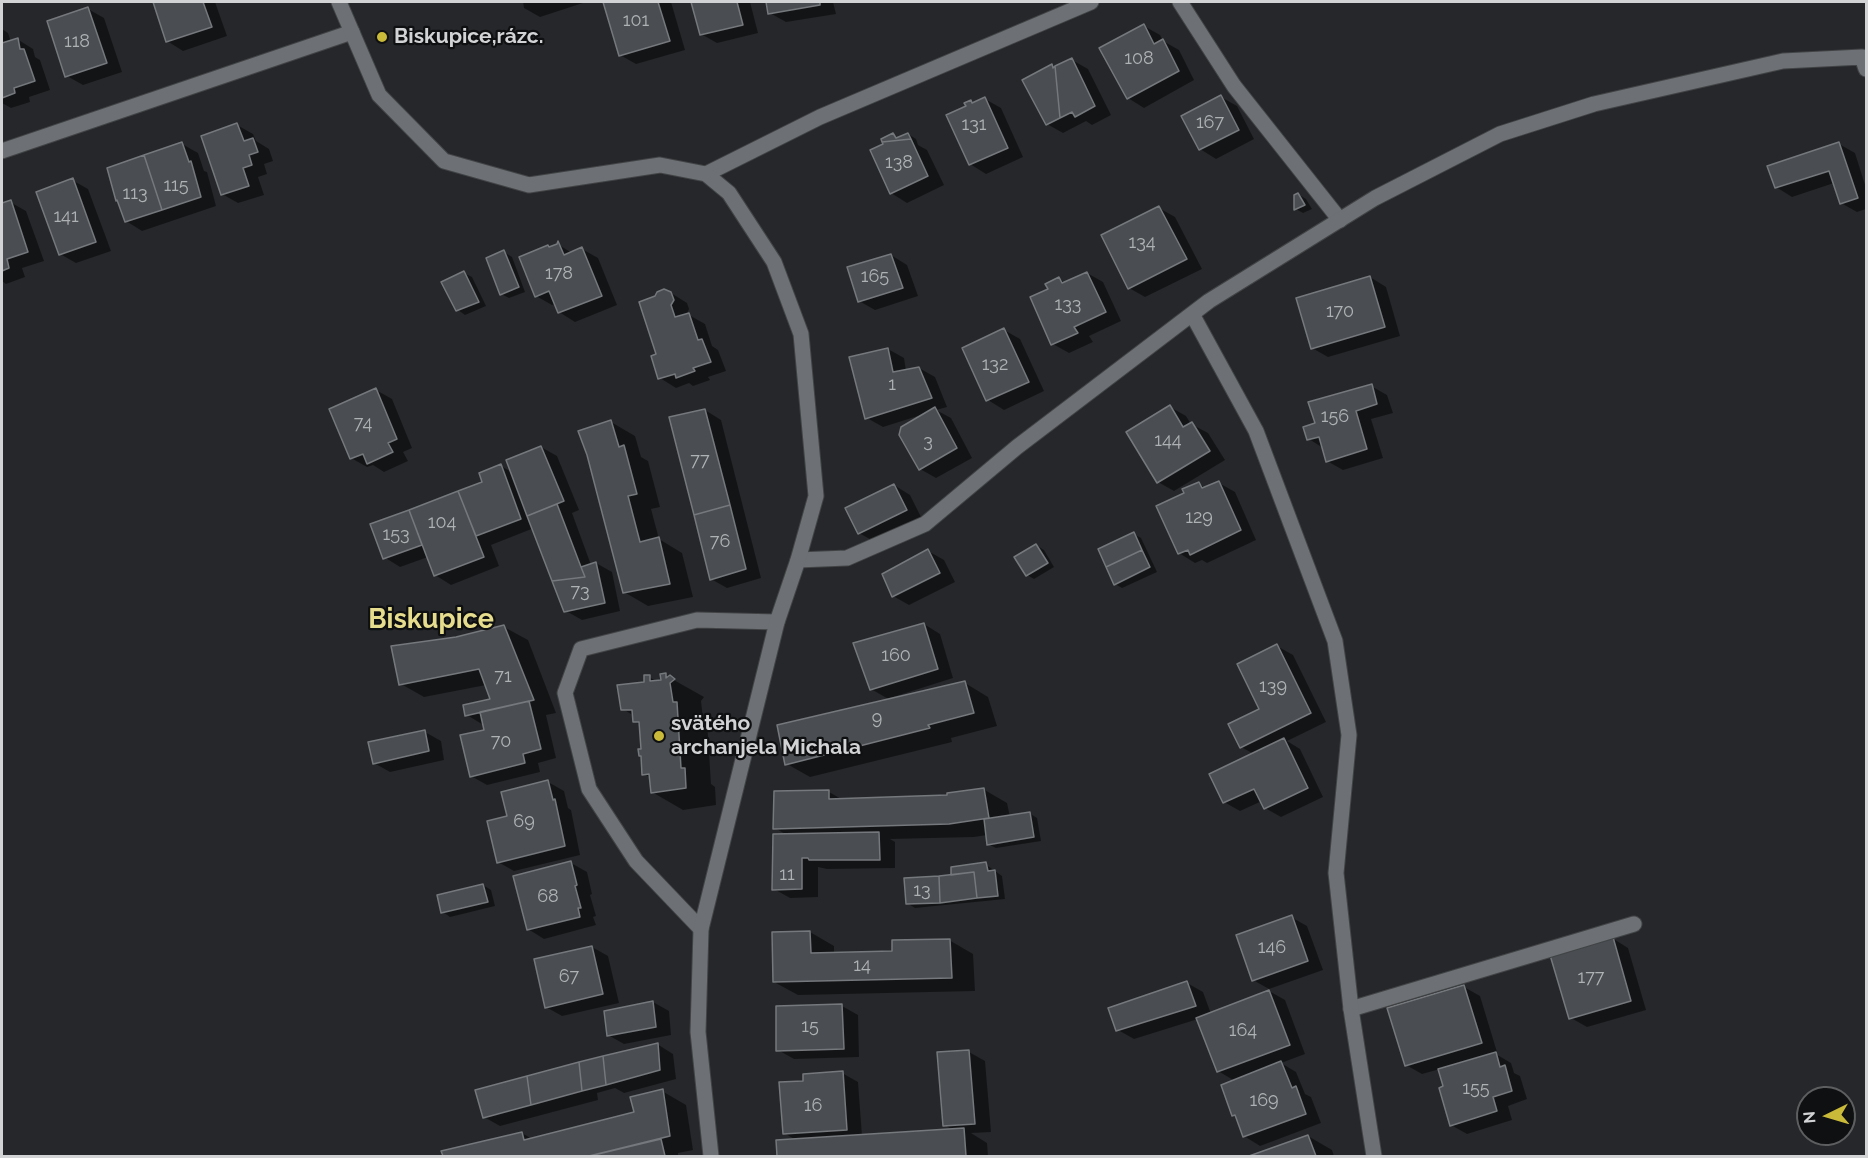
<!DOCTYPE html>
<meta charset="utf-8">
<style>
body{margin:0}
#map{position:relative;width:1868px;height:1158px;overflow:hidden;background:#25272a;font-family:Raleway,sans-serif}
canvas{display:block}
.frame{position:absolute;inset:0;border:3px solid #d1d3d5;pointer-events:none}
.north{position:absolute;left:1796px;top:1086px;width:60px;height:60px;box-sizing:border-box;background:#0f1011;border:2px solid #5d5e5f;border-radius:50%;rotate:265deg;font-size:16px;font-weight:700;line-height:24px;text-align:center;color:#d1d3d5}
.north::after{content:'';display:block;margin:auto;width:21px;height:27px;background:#caba3a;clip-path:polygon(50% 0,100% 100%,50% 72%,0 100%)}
</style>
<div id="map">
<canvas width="1868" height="1158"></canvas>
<div class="frame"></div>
<div class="north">N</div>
</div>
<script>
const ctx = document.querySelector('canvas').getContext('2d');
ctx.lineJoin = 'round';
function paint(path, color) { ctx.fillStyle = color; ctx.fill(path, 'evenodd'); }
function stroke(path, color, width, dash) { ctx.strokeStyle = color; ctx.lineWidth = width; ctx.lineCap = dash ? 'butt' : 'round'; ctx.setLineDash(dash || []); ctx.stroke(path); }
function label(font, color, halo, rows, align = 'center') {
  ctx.font = font + ' Raleway,sans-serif'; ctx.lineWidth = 4.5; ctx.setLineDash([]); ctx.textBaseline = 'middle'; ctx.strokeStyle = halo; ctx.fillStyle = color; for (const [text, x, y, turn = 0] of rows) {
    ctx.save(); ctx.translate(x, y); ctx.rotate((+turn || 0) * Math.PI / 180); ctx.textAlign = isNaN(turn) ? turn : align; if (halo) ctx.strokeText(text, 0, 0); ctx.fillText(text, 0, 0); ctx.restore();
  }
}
paint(new Path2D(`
 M154,2h61l12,34 -44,15 -16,-10z
 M523,2h63l-46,15 -16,-9z
 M604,2h67l14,48 -49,14 -16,-9z
 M693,2h57l8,31 -41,10 -16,-9z
 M768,2h65l3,12 -50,8 -16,-9z
 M88,9l16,9 18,54 -39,13 -16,-9z
 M1144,26l16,9 3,6 16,9 15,30 -50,28 -16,-10z
 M2,29l6,4 3,9 6,-3 16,10 2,8 5,3 10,30 -21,7 1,5 -19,6 -9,-5z
 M1072,60l16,9 23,46 -19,10 -6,-4 -23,12 -16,-9 5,-58 3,2z
 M1221,97l16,9 17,33 -38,20 -16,-10z
 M985,99l16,9 22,49 -37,17 -16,-10 -2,-57 3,-5 3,2z
 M237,125l16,9 3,7 13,8 4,12 -9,3 3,10 -9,3 6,18 -26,8 -16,-9z
 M908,134l8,5 2,6 9,5 17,35 -37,18 -16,-10 -6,-48 8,-10 6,3z
 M182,144l16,9 6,18 3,1 9,34 -74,25 -16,-10z
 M1839,144l16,9 11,35v21l-9,3 -16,-9 -7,-20 -42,14 -16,-10z
 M72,180l16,9 23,62 -35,12 -16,-9z
 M1298,194l8,5 6,10 -9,4 -7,-4z
 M10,202l16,9 18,50 -22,7 3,9 -19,7 -4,-3v-76z
 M1159,208l16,9 27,52 -57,28 -16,-9z
 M559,245l13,8 10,-4 16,9 19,47 -42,17 -16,-10 -3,-8 -4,1 -16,-9 12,-50 3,2z
 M504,252l8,5 13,35 -16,6 -8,-4z
 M891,255l16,10 11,31 -43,14 -16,-9z
 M464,273l8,4 14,29 -21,9 -7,-5z
 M1087,273l16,9 18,39 -32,15 4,6 -24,11 -16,-9 -3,-54 9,-11 7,4z
 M1370,277l16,10 14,49 -72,21 -16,-9z
 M671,293l16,10 2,6 -3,7 3,-1 16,9 7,22 6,4 8,21 -18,6 2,3 -17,6 -4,-3 -13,5 -16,-10 -3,-23z
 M1004,330l16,9 24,52 -40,19 -16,-10 -24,-51z
 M888,349l16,9 2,13 13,-3 16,9 12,30 -11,3 15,8 21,40 -36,20 -16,-9 1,-54 -38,12 -16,-9z
 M1371,386l16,9 6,18 -22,6 12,39 -40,12 -16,-9 -4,-13 -14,-9 8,-15z
 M376,390l16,9 20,49 -9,4 5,9 -24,11 -11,-7 -6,2 -16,-9z
 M1170,407l16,9 5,8 17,9 17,27 -51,31 -16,-9z
 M705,410l16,10 40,158 -34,10 -16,-9z
 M611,422l24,14 6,21 7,4 12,46 -9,2 8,30 23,14 11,44 -45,9 -24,-14z
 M541,447l16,9 22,54 -7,3 19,52 5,-2 16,9 8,39 -38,9 -16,-9 -32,-83 -43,17 8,21 -48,19 -16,-10 -7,-18 -28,10 -16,-10 -12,-32 112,-43 17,-16 12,7z
 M1219,483l16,9 21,48 -49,23 -5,-3 -7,3 -16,-10 7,-59 13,-10 7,4z
 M894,485l16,10 12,24 -47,23 -16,-9z
 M1134,534l7,4 16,34 -35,16 -7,-4z
 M1036,545l8,5 10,17 -20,12 -7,-4z
 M928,551l16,9 11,22 -46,23 -16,-9z
 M924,624l16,10 13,44 -63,20 1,2 74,-17 23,14 9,29 -46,12 1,4 -142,35 -23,-13 103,-64 -19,-11z
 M504,627l24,13 28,73 -10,2 10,43 -18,5 2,9 -53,13 -16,-9 15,-45 -1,-5 -18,-11 25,-15 -6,-15 -62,12 -23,-13z
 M1277,646l16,9 33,67 -39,19 13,8 23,48 -42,20 -16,-9 -3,-7 -22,10 -16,-9 30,-48 -13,-7 20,-37z
 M665,675l39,22 -3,4 2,18 4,2 4,63 4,3 1,18 -33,5 -31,-18 -1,-14 -7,-4 -3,-49 -6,-3 -1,-6 -11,-7 26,-32 9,5 4,-1z
 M425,732l16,9 3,19 -54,12 -16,-9z
 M548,782l16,9 4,17 3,2 9,45 -66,16 -16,-9 11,-45z
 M983,789l24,14 3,14 19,-4 8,5 4,23 -45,7 -8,-4 -1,-9 -13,2 -84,2 5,3v26l-68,1 -9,-2v30l-28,1 -16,-9 13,-54 -12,-7 54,-36 14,8 105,-4z
 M571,863l16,9 5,22 -2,1 6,21 -3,1 3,8 -52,14 -16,-10z
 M985,864l17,12 3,23 -90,9 -8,-5 46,-26z
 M483,885l8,5 4,16 -45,11 -7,-5z
 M1291,917l16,9 16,44 -54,19 -16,-9z
 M810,932l24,14v8l60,-2 55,-12 24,14 2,37 -177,4 -24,-13z
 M1612,938l16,10 18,62 -59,17 -16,-9z
 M592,947l16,9 11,47 -57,13 -16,-9z
 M1187,983l16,9 8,22 58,-23 16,9 20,54 -24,9 15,9 9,22 6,3 10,26 -61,23 -16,-10 -6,-18 -5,-3 2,-34 -17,-10 -20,-52 -64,20 -16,-9z
 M1464,987l16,9 17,56 -3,1 17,10 3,10 6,3 7,23 -19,7 4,14 -45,14 -16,-9 -11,-56 -18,5 -16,-9z
 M653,1002l16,9 2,24 -47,9 -16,-9z
 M842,1006l16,9 1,42 -65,2 -16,-9z
 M657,1044l16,10 3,25 -52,14 -9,-5 -18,5 1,7 -98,26 -16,-9z
 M969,1052l16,9 6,71 -20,1 16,10 1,13h-209l-1,-15 18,-1 -12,-7 20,-51 38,-9 16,9 4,54 91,-6 -8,-5z
 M662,1091l24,14 7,45 -15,3v3h-234l-1,-4 79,-19 10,6 104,-26z
 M1308,1136l24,14 2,6h-80z`), '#0007');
const building = new Path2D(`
 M153,2h50l9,25 -46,15z
 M603,2h55l12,39 -51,15z
 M691,2h46l6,23 -43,10z
 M766,2h54v3l-52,9z
 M88,7l19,56 -42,14 -18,-56z
 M1144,24l10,20 9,-5 16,32 -52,28 -28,-51z
 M18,38l2,11h4l11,32 -21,7 1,5 -13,5v-55z
 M1072,58l23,48 -20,11 -3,-5 -12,6 -5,-52z
 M1052,64l1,4 2,-2 5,52 -14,7 -24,-45z
 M1221,95l18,35 -40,20 -18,-34z
 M985,97l23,51 -39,17 -23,-50 20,-9 -2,-3 7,-3 1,3z
 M237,123l7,18 9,-3 5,14 -9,3 3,10 -9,3 6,18 -28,9 -20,-59z
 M893,133l3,5 12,-5 3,6 -29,3 -1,-3z
 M911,139l17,37 -38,18 -20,-44 13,-6 -1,-2z
 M182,142l7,20 2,-1 10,36 -39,13 -18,-55z
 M1839,142l19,56 -18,6 -11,-33 -54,17 -8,-22z
 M144,155l18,55 -37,12 -8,-22 -1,1 -9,-33z
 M73,178l23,64 -37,13 -23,-63z
 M1298,193l7,12 -11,5v-15z
 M11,200l17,52 -21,7 2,9 -7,3v-68z
 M1159,206l28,53 -59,30 -27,-54z
 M558,241l6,14 18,-8 20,49 -44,17 -9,-22 -14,6 -16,-40 29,-12 1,2 8,-3z
 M504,250l15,37 -19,8 -14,-37z
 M891,254l12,34 -45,14 -11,-35z
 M464,271l15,31 -23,9 -15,-29z
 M1087,272l19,40 -32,15 4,6 -27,12 -21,-48 18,-8 -3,-5 14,-7 3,6z
 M1370,276l15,51 -74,22 -15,-51z
 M664,289l7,3 3,8 -3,5 4,12 14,-4 9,27 4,-1 9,23 -18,6 2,3 -19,7 -1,-4 -17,5 -7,-23 5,-2 -17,-52 16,-6 2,-4z
 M1004,328l25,54 -43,19 -24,-53z
 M888,348l5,24 26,-5 13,31 -67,21 -16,-62z
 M1372,384l5,20 -21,7 11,38 -41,13 -7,-25 -12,3 -4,-13 12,-4 -7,-21z
 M376,388l21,51 -9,4 5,9 -26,12 -4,-10 -13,5 -21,-50z
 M1170,405l13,22 9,-5 18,29 -53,32 -31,-51z
 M935,407l22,41 -38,22 -20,-35 2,-8z
 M705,409l25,96 -36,10 -25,-98z
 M611,420l8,27 5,-2 13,49 -9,2 12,46 19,-5 11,47 -47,9 -36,-138 -9,-24z
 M541,446l23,55 -37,15 -21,-56z
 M501,464l20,55 -45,17 -18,-45 24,-9 -3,-9z
 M1219,481l22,49 -51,25 -2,-5 -10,4 -22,-48 28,-13 -2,-4 17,-7 3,6z
 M894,484l13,26 -49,24 -13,-26z
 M458,491l26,66 -50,19 -25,-66z
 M557,504l24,63 4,10 -33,4 -25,-65z
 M730,505l16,64 -36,11 -16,-65z
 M409,510l13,35 -39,14 -13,-35z
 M1134,532l8,18 -36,17 -8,-18z
 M1036,544l12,19 -22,13 -12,-19z
 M928,549l12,24 -48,24 -10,-23z
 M1142,550l8,17 -36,18 -8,-18z
 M596,562l9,41 -41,9 -12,-31 33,-4 -4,-10z
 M924,623l14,46 -68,21 -17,-47z
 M504,625l30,75 -69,16 -2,-11 27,-6 -11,-30 -80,16 -8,-39 65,-9z
 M1277,644l34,69 -71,35 -12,-24 31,-15 -22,-45z
 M666,673v5l4,-3 5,4 -5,4 3,19h4l4,66h4l1,20 -35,5 -2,-19 -7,1 -1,-19h-2l-1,-7h3l-2,-27h-6l-1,-12h-11l-4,-25 27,-3v-7h6v6l11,-1 -1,-6z
 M965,681l9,32 -46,12 2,3 -145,37 -8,-40z
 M529,701l12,48 -18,5 2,9 -55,14 -10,-42 24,-5 -4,-18z
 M425,730l4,21 -56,13 -5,-22z
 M1284,738l24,50 -44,21 -10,-20 -31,14 -14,-29z
 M548,780l5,20 2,-1 10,47 -68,17 -10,-42 20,-5 -6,-24z
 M984,788l5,30 -40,6 -176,5 1,-38 55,-1v9l118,-4v-2z
 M1030,812l4,25 -47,8 -3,-26z
 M879,832l1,28h-71l-1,-2h-6v31l-30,1 1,-56z
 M571,861l6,24 -2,1 6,22h-3l2,9 -53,13 -14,-54z
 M986,862l2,9 7,-1 3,26 -21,2 -3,-26 -23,3v-8z
 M974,872l3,26 -37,5 -1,-27z
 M939,876l1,27 -34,1 -2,-26z
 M483,884l5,18 -47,11 -4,-18z
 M1292,915l16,46 -56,20 -16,-46z
 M810,931l1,22 81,-2v-11l58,-1 2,39 -179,4 -1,-50z
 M1613,937l18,64 -62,18 -19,-64z
 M592,946l11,48 -58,14 -11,-49z
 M1187,981l9,25 -80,25 -8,-23z
 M1464,985l18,58 -77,23 -18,-58z
 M1269,990l21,55 -73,27 -21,-54z
 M653,1001l3,26 -49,9 -3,-25z
 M842,1004l2,45 -68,2v-45z
 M658,1043l2,27 -54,15 -3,-29z
 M969,1050l6,74 -32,2 -6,-74z
 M1496,1052l4,15 5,-2 7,26 -19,6 4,14 -47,15 -11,-38 4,-2 -5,-17z
 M603,1056l3,29 -24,6 -3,-29z
 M1281,1061l11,27 4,-2 10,28 -63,23 -8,-22 -3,1 -11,-31z
 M579,1062l3,29 -51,14 -4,-29z
 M843,1071l4,59 -64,4 -4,-52 24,-1v-7z
 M527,1076l4,29 -48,13 -8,-28z
 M663,1089l7,47 -81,20h-146l-2,-5 81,-19 2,8 110,-28 -4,-15z
 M964,1128l2,28h-189l-1,-16z
 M1308,1135l8,21h-67z
 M661,1139l4,17h-71v-1z`);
paint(building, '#4a4d51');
stroke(building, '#75787c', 1.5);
const lane = new Path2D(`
 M1180,2l54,84 106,134
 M1351,1009l283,-85`);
const street = new Path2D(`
 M2,151l350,-119
 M706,174l114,-57 271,-115
 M1192,314l64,117 79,210 14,94 -13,138 15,136 23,147
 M798,560l49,-2 78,-34 92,-77 192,-146 166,-103 125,-64 94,-30 189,-43 79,-4 4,12
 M701,929l-65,-68 -47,-72 -24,-96 16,-44 116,-29 80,2`);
const secondary = new Path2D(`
 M339,2l40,93 65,66 85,24 131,-20 46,9 23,19 45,69 27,72 15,162 -18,64 -21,62 -76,307 -3,103 13,124`);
stroke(lane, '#414345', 17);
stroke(street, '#414345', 17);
stroke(secondary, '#414345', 17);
stroke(lane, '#6d7074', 15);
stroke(street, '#6d7074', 15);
stroke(secondary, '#6d7074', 15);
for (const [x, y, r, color] of [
 [382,37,6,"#caba3a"],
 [659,736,6,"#caba3a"]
]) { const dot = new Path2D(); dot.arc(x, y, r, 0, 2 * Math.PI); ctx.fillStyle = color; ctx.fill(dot); stroke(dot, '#0f1011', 2); }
label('18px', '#afb2b4', null, [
 ["101",636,21],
 ["118",77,42],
 ["108",1139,59],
 ["167",1210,123],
 ["131",974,125],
 ["138",899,163],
 ["115",176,186],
 ["113",135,194],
 ["141",66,217],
 ["134",1142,243],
 ["178",559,274],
 ["165",875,277],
 ["133",1068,305],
 ["170",1340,312],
 ["132",995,365],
 ["1",892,385],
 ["156",1335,417],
 ["74",363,424],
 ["144",1168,441],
 ["3",928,442],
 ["77",700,461],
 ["129",1199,518],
 ["104",442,523],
 ["153",396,535],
 ["76",720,542],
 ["73",580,592],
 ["160",896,656],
 ["71",503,677],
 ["139",1273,687],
 ["9",877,719],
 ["70",501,742],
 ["69",524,822],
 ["11",787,875],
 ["13",922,891],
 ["68",548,897],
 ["146",1272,948],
 ["14",862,966],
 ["67",569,977],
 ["177",1591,978],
 ["15",810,1027],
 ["164",1243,1031],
 ["155",1476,1089],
 ["169",1264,1101],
 ["16",813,1106]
]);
label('bold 21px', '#d1d3d5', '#0f1011', [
 ["Biskupice,rázc.",394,37],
 ["svätého",671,724],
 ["archanjela Michala",671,748]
], 'left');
label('bold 27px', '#e5dc8d', '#0f1011', [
 ["Biskupice",431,620]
]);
</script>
